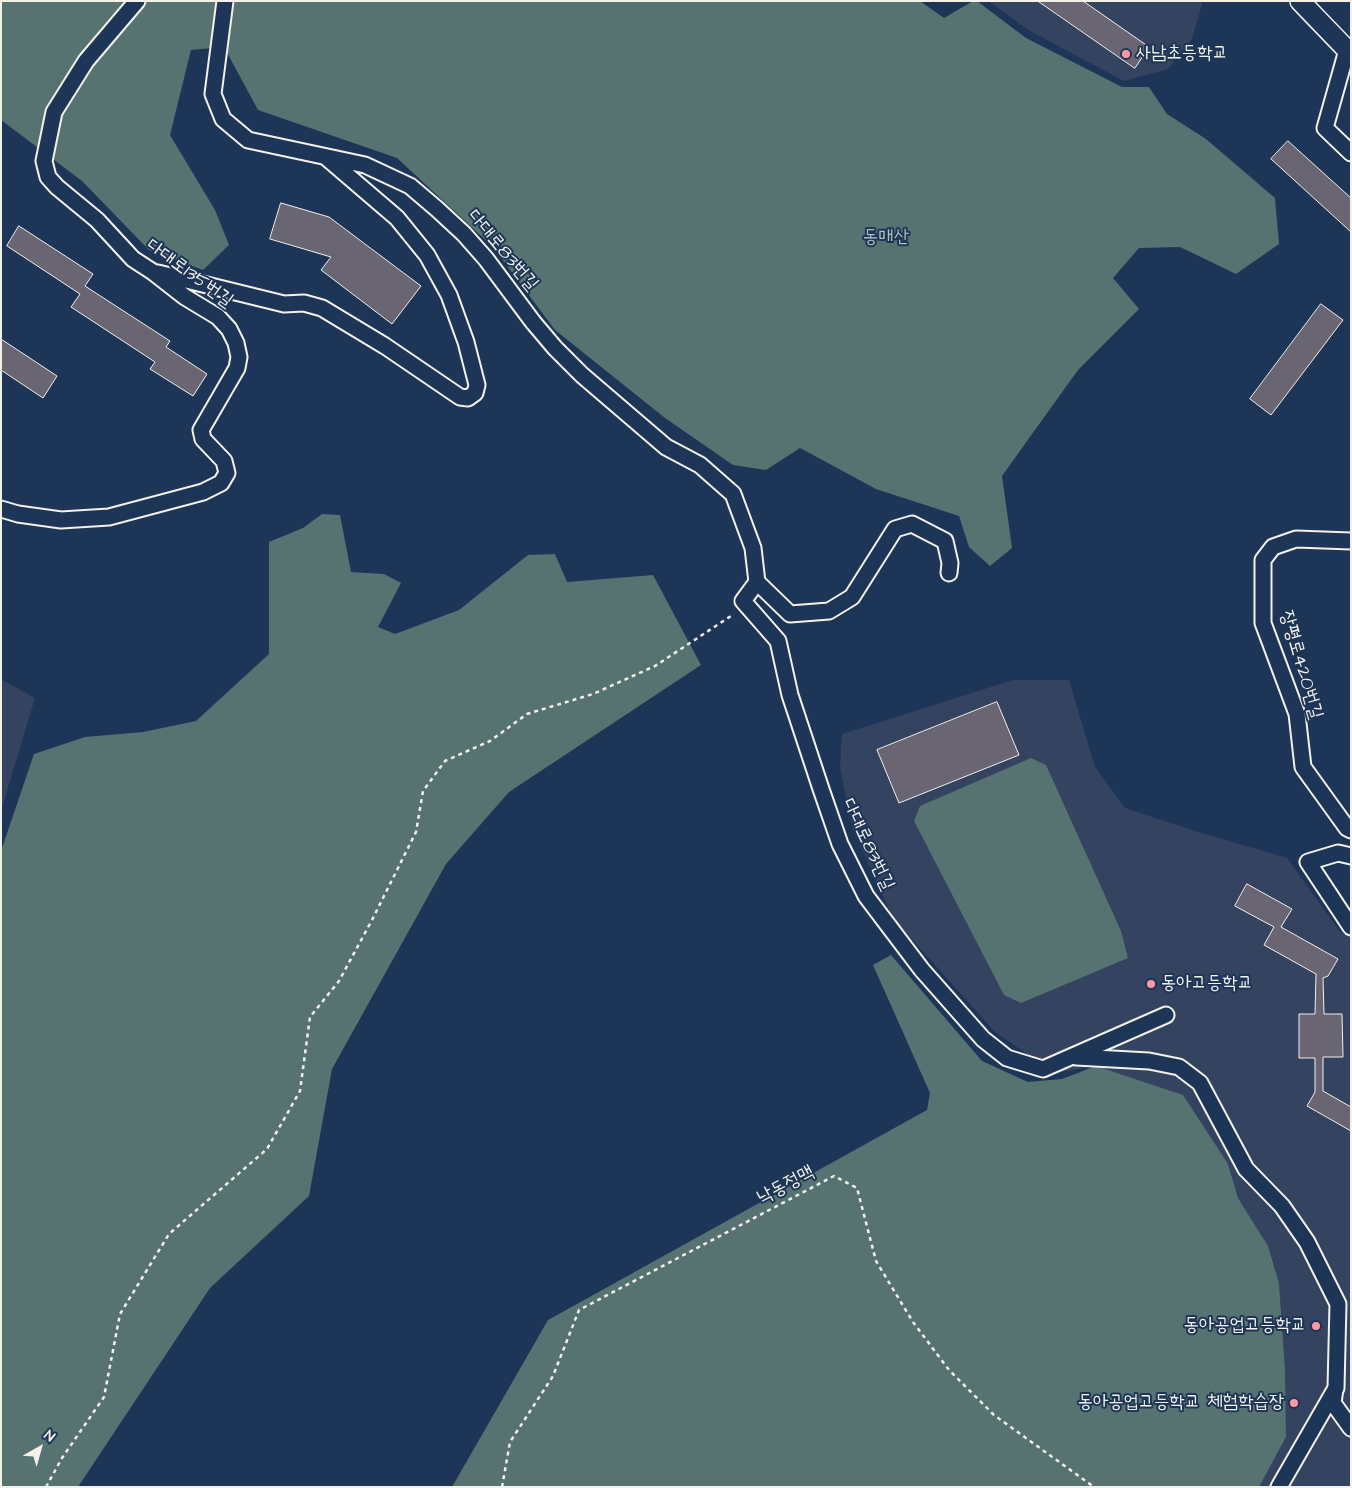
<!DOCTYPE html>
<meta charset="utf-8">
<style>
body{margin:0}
#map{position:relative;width:1352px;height:1488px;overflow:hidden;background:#1d3557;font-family:"Architects Daughter",sans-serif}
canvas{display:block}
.frame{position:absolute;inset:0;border:2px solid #f4f1e8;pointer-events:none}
.north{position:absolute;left:15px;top:1423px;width:50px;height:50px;-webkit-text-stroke:4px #1d3557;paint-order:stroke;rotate:38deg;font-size:14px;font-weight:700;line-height:20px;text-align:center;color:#f4f1e8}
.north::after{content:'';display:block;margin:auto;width:18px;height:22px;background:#f4f1e8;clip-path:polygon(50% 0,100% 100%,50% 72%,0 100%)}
</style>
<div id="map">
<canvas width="1352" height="1488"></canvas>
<div class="frame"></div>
<div class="north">N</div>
</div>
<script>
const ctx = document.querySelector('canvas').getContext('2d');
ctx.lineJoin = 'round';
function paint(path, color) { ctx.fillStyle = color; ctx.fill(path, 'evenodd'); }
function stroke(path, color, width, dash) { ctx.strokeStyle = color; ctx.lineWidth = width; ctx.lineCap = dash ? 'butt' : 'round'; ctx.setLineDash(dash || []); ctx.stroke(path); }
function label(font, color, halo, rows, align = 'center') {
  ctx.font = font + ' "Architects Daughter","Poor Story",sans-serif'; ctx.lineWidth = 4; ctx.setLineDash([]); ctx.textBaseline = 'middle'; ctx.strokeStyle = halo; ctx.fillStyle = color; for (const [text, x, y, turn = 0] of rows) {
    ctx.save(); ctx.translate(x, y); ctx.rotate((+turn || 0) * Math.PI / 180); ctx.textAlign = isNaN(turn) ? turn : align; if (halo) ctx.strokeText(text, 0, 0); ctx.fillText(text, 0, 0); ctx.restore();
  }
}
paint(new Path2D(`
 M988,1h215l-11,38 -24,30 -44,12 -94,-50z
 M1,679l34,19 -34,113z
 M1013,680h56l26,87 30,41 70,23 92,27 54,75 10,3v551h-92l27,-50 -1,-68 -6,-86 -11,-37 -30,-48 -10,-34 -132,-98 -41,7 -60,-41 -102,-114 -41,-90 -12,-61 2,-33z`), '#34435f');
paint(new Path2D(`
 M1,1h919l24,17 29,-17h4l49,37 96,49h27l18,27 39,25 69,59 4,46 -43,30 -56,-27 -41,1 -26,30 26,31 -61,61 -76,106 10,72 -22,18 -21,-19 -10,-31 -83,-27 -76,-41 -34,22 -33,-5 -68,-47 -110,-88 -62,-83 -96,-89 -139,-48 -34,-63 -33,3 -21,85 45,75 14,35 -26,25 -54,-20 -67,-69 -81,-61z
 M322,514l18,1 11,57 33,2 17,9 -23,44 17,7 64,-24 69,-55 27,-1 12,28 86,-7 48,90 -192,127 -63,72 -114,205 -23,127 -99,92 -132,199h-77v-636l33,-97 51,-17 58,-5 53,-11 73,-67v-112l34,-14z
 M1031,758l15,7 75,166 7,27 -107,45 -17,-8 -90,-174 6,-15z
 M891,955l91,106 46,21 34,-3 34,-13 87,29 45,69 10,34 30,48 11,37 6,86 1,68 -27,50h-807l96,-167 379,-210 3,-17 -57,-128z`), '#567371');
const building = new Path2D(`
 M1038,1h45l66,46 -14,21z
 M1288,141l63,57v34l-80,-73z
 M281,203l48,14 92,69 -29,38 -71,-54 10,-13 -61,-18z
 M19,226l74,48 -8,12 85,55 -4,6 41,27 -14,22 -43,-27 5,-7 -84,-55 9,-13 -73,-48z
 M1321,304l22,16 -72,95 -21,-16z
 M1,339l56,37 -14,22 -42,-28z
 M997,702l22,53 -120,48 -22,-53z
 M1247,884l45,25 -11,18 57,32 -10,17 -5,2 1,36h18l1,43h-20v34l28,16v24l-44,-25 8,-14v-34h-16v-44h16l1,-40 -52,-29 10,-18 -39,-21z`);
paint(building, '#696573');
stroke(building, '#f4f1e8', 1);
const minor = new Path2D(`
 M225,1l-12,93 10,25 25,21 117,25 45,21 27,23 27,25 22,25 47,63 22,26 27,27 84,72 34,18 33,29 20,54 4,34 33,32 39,-3 23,-14 43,-68 17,-5 33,17 5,22 -1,10
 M1347,50l-22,78 26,25
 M158,273l126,31 20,-1 18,5 63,38 75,51 8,1 7,-5 2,-8 -11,-43 -17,-47 -22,-40 -30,-37 -70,-60
 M1,509l17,5 43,6 48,-3 94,-25 18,-9 6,-10 -3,-12 -21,-22 -2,-9 36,-62 2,-11 -3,-14 -7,-14 -11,-12 -33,-20 -32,-25 -20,-13 -36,-39 -40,-33 -9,-10 -4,-16 10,-49 32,-51 51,-60
 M1351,541l-55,-2 -23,8 -10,13v63l34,91 6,53 44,61 4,2
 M757,582l-14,19 35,40 12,54 31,94 19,55 26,52 56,74 61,69 24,19 36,11 123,-54
 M1351,856l-13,-3 -30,9 43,65
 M1076,1057l73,4 30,6 21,16 46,86 36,37 25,36 31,62 -2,84 -57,99
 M1335,1389l-2,14 18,25`);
const major = new Path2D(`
 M1300,1l51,53`);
stroke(minor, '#f4f1e8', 19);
stroke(major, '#f4f1e8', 22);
stroke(new Path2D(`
 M46,1487l16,-29 42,-61 16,-83 49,-80 98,-85 33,-58 10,-74 29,-36 33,-61 44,-88 7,-41 22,-30 45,-20 37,-27 66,-20 62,-28 79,-52
 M502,1487l8,-45 43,-66 26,-66 255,-134 23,12 19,73 37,61 36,48 45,45 100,72`), '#f4f1e8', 2.5, [4, 4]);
stroke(minor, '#1d3557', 15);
stroke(major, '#1d3557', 19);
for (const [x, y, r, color] of [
 [1126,54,5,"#ff9aa2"],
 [1151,984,5,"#ff9aa2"],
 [1316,1326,5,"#ff9aa2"],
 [1294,1403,5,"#ff9aa2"]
]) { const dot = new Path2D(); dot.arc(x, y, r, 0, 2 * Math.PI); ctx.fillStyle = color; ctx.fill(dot); stroke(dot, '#1d3557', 2); }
label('19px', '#f4f1e8', '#1d3557', [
 ["사남초등학교",1136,54],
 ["동아고등학교",1161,984],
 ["동아공업고등학교",1306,1326,"right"],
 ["동아공업고등학교 체험학습장",1284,1403,"right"]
], 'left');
label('19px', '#b5bfb8', '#1d3557', [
 ["동매산",886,238]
]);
label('19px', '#f4f1e8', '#1d3557', [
 ["다대로83번길",502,251,50],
 ["다대로135번길",189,274,36],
 ["장평로420번길",1300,665,74],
 ["다대로83번길",867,845,65],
 ["낙동정맥",786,1186,-28]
]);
</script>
